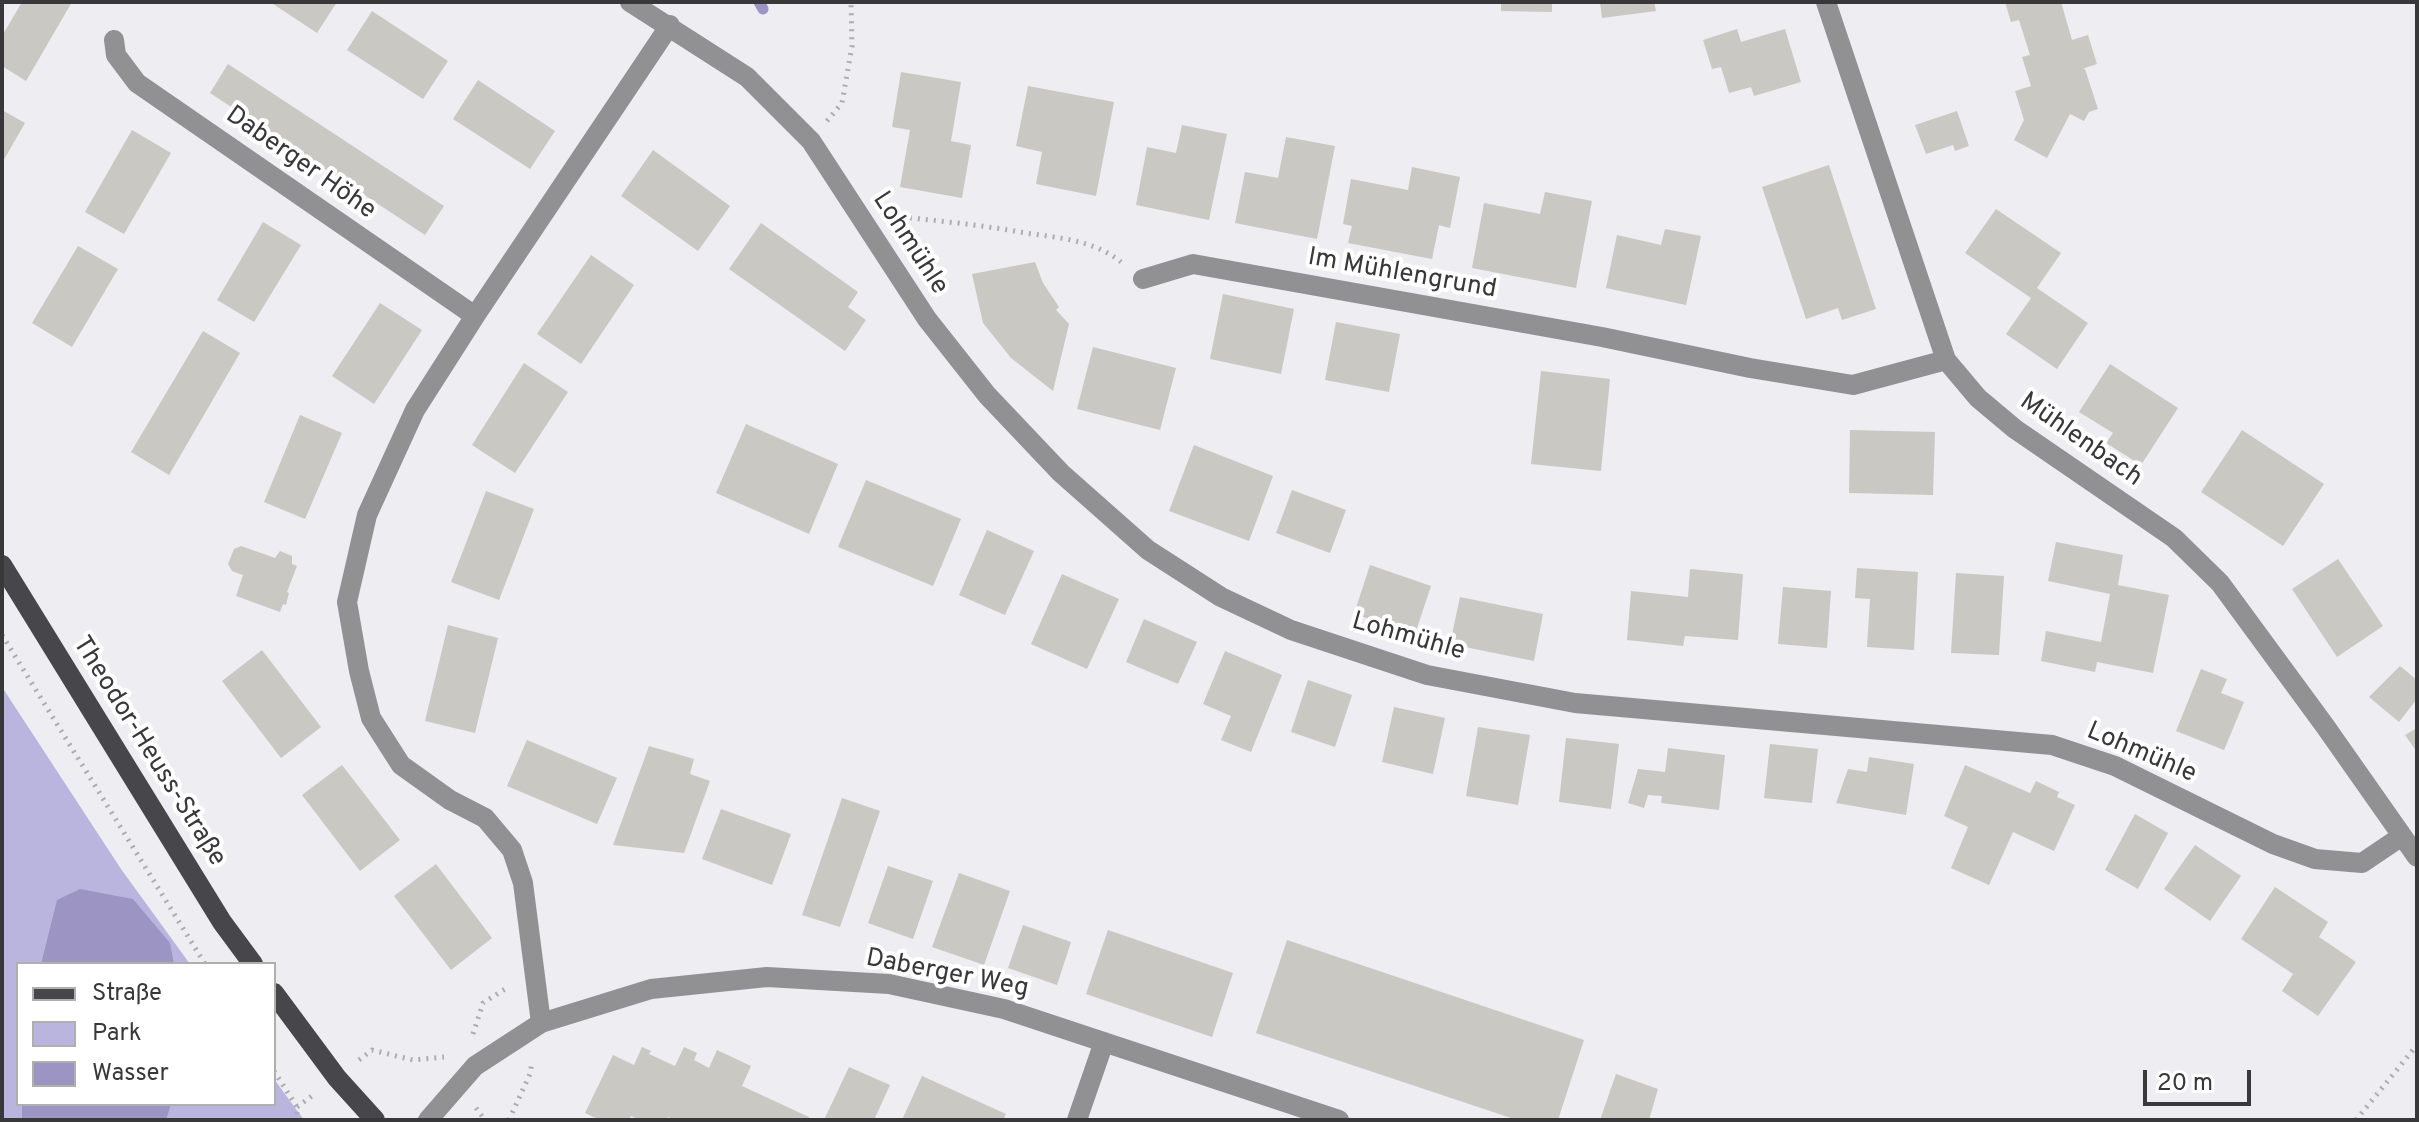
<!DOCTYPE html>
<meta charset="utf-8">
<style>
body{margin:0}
#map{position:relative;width:2419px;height:1122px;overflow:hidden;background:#ededf2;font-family:Overpass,sans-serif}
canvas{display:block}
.frame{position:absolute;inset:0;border:4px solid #383739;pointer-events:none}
.legend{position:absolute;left:16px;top:962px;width:260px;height:144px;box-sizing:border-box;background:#fff;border:2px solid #afafb0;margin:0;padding:10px 14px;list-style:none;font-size:24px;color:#383739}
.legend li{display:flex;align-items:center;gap:16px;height:40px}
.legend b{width:40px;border:2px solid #afafb0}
.scale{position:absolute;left:2143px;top:1070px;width:108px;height:36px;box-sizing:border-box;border:4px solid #383739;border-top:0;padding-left:10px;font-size:24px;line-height:28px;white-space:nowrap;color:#383739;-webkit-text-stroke:6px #fff;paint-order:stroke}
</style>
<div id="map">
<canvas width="2419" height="1122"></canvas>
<div class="frame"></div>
<ul class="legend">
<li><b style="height:10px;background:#47464a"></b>Straße</li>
<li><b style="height:22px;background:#bab5df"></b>Park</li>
<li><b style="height:22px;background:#9c95c3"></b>Wasser</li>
</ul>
<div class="scale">20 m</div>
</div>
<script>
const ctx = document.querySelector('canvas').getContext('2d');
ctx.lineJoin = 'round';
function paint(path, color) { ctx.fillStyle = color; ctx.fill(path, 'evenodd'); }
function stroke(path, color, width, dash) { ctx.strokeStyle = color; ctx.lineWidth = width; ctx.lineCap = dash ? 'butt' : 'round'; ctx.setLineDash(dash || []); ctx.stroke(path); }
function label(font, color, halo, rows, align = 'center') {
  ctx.font = font + ' Overpass,sans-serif'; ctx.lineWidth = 8; ctx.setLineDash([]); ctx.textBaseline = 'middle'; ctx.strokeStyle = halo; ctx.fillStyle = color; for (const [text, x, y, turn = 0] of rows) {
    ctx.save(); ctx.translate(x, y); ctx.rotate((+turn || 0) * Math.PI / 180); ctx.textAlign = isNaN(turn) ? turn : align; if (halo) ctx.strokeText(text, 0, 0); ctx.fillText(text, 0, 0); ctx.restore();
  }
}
paint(new Path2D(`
 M2,687l119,182 69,95h-172v140h256v-25l30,41h-302z`), '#bab5df');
paint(new Path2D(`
 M80,889l53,10 37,44 4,21h-133l16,-64z
 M22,1104h149l-5,16h-144z`), '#9c95c3');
stroke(new Path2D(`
 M759,2l4,7`), '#9c95c3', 11);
paint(new Path2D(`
 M22,2h50l-46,79 -24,-15v-30z
 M270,2h67l-20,31z
 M1501,2h51v10l-51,-1z
 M1600,2h54l2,9 -54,7z
 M2005,2h56l11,38 16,-5 9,29 -15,5h3l13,40 -9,3 -5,9 -14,-7 -23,44 -33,-18 10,-20 -9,-29 16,-5 -9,-29 8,-2 -11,-35 -8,2z
 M372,11l76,50 -25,38 -76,-49z
 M1737,29l4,13 44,-13 16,53 -47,14 -3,-9 -22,6 -8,-26 -9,2 -9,-29z
 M228,64l216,142 -19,29 -215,-142z
 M901,72l60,10 -10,59 20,4 -9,53 -62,-11 10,-57 -18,-3z
 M478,80l77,51 -25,38 -77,-50z
 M1028,86l86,16 -18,94 -60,-12 6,-32 -26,-6z
 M2,110l23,13 -23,40z
 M1957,111l12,35 -14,5 -2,-6 -27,9 -11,-29z
 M1182,125l45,9 -18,86 -73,-15 11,-58 29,6z
 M132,130l39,23 -47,81 -39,-22z
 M1286,137l49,9 -18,93 -82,-16 10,-51 33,6z
 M653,150l77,56 -32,45 -77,-55z
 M1829,165l47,144 -34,11 -4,-12 -32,11 -44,-132z
 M1412,167l48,10 -10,51 -11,-3 -7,34 -84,-16 4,-17 -9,-2 8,-45 57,11z
 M1545,192l47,9 -16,87 -104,-20 12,-65 56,11z
 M1996,209l65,44 -24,35 51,35 -31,46 -51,-35 25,-36 -66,-45z
 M263,222l38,23 -47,77 -37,-22z
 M761,223l97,69 -10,15 18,13 -21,31 -116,-82z
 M1665,229l36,7 -15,69 -80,-17 11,-53 44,10z
 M78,246l40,23 -46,78 -40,-24z
 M591,255l43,30 -53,79 -44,-30z
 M1035,262l8,21 16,24 -3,3 13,14 -16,67 -42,-33 -28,-35 -11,-49z
 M1223,294l71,15 -13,65 -71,-15z
 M380,303l42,27 -48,74 -42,-28z
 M1336,322l64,12 -11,58 -64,-12z
 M203,331l37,22 -71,122 -38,-23z
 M1093,347l83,21 -16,62 -83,-21z
 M524,363l44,29 -53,81 -43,-28z
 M2110,364l68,44 -37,57 -35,-22 7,-10 -34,-21z
 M1541,371l69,8 -9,92 -70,-7z
 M300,415l42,18 -37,86 -41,-17z
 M746,424l92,40 -29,70 -93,-41z
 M1850,430l85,2 -2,63 -84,-2z
 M2242,430l82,54 -41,62 -82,-54z
 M1194,445l79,31 -24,65 -80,-30z
 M866,480l95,39 -28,67 -95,-39z
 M1292,490l54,20 -16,43 -54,-20z
 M486,491l48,18 -35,91 -48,-18z
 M987,530l47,21 -29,64 -46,-20z
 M2056,542l67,13 -5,30 51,10 -16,78 -56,-11 -2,10 -54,-11 5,-30 55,11 9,-48 -62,-13z
 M241,546l34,12 5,-7 12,5v8l5,2 -10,26 2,1 -3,12 -3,-1 -3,8 -44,-16 7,-21 -11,-4 -4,-7 6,-15z
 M2338,559l45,67 -46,31 -45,-68z
 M1370,565l61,21 -16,48 -61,-20z
 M1857,568l61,4 -4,78 -47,-3 3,-48 -15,-1z
 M1690,569l53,5 -5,66 -53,-4 -2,10 -56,-6 4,-49 57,6z
 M1956,573l48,3 -5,79 -48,-2z
 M1062,574l57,25 -32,70 -56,-25z
 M1783,587l48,4 -4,57 -49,-4z
 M1460,597l83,17 -9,47 -84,-17z
 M1144,619l53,23 -19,42 -52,-22z
 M448,625l50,13 -23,95 -50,-12z
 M262,650l59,77 -40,31 -59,-77z
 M1225,651l57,24 -31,77 -30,-12 10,-24 -28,-12z
 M2400,666l17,14v19l-18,23 -30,-25z
 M2201,669l26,10 -6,14 23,9 -20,48 -48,-19z
 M1308,680l44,15 -17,52 -44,-15z
 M1394,707l51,11 -12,56 -51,-12z
 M1478,727l52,8 -12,70 -52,-9z
 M2417,728v24l-12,-17z
 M1566,738l53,6 -8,65 -52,-7z
 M527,740l90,38 -20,46 -90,-38z
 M1770,744l48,5 -6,54 -48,-5z
 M649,746l45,13 -4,15 20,7 -26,72 -71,-8z
 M1668,748l57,7 -6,55 -58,-7 1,-7 -14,-1 -4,13 -16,-5 10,-34 27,3z
 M1869,757l45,7 -8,51 -70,-12 12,-34 19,3z
 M342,765l58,75 -40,31 -58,-76z
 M1965,765l65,28 6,-12 23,11 -2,5 18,8 -21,46 -41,-19 -24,53 -38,-17 17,-41 -24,-11z
 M842,798l38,13 -40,116 -38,-12z
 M721,809l70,25 -19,51 -70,-26z
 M2135,814l33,19 -30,56 -33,-19z
 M2195,845l46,31 -31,45 -46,-32z
 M436,864l56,74 -41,32 -57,-74z
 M888,866l45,15 -20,58 -45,-16z
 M959,873l51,18 -26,74 -52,-18z
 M2275,887l53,35 -9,15 37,25 -38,54 -36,-25 11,-17 -52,-35z
 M1023,925l48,17 -14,43 -49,-17z
 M1108,930l125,43 -21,64 -126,-43z
 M1287,940l297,100 -26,80h-41l-261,-87z
 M642,1047l9,4 -2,3 26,12 9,-19 13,6 -3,7 15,8 8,-18 34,16 -9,20 67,31 -1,3h-133l-7,-3 -2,3h-26l-9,-4 -2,4h-29l-15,-7 28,-58 21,10z
 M849,1067l41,18 -16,35h-50z
 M1616,1074l42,15 -9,31h-49z
 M922,1076l84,38 -3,6h-101z`), '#c9c8c3');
stroke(new Path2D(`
 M827,121l15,-18 10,-57 -1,-44
 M894,216c44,5 88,9 132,17 33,5 68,7 95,29
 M2,635l203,329
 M473,1034l10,-31 25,-16
 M359,1060l13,-10 41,10 31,-3
 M274,1071l23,36v13
 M297,1107l19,-14
 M476,1108l9,12
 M509,1120l21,-46 2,-12
 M2356,1120l61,-75`), '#adacb0', 5, [2, 6]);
stroke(new Path2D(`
 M630,2l117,75 64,64 116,178 60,76 74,78 87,77 73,47 70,33 136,45 148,28 477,42 63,21 158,78 42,15 47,4 40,-27
 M1826,2l120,358 32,38 37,31 159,109 46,45 105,143 92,131
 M114,40l2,15 21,28 338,233
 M1143,279l50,-15 409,73 148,31 103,17 93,-25
 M541,1023l-18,-140 -11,-33 -27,-32 -35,-18 -49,-35 -30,-47 -12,-47 -12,-69 20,-87 48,-105 60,-94 195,-291
 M428,1120l47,-54 66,-43 110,-34 116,-12 122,7 115,25 335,111
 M1077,1120l27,-78`), '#919093', 20);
stroke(new Path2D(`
 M2,565l220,357 31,42
 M274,993l63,85 38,42`), '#47464a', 20);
label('26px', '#383739', '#fff', [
 ["Daberger Höhe",300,164,35],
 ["Lohmühle",909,244,57],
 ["Im Mühlengrund",1402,275,10],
 ["Mühlenbach",2080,441,35],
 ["Lohmühle",1408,638,16],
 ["Theodor-Heuss-Straße",148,752,58],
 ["Lohmühle",2141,754,23],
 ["Daberger Weg",947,975,11]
]);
</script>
